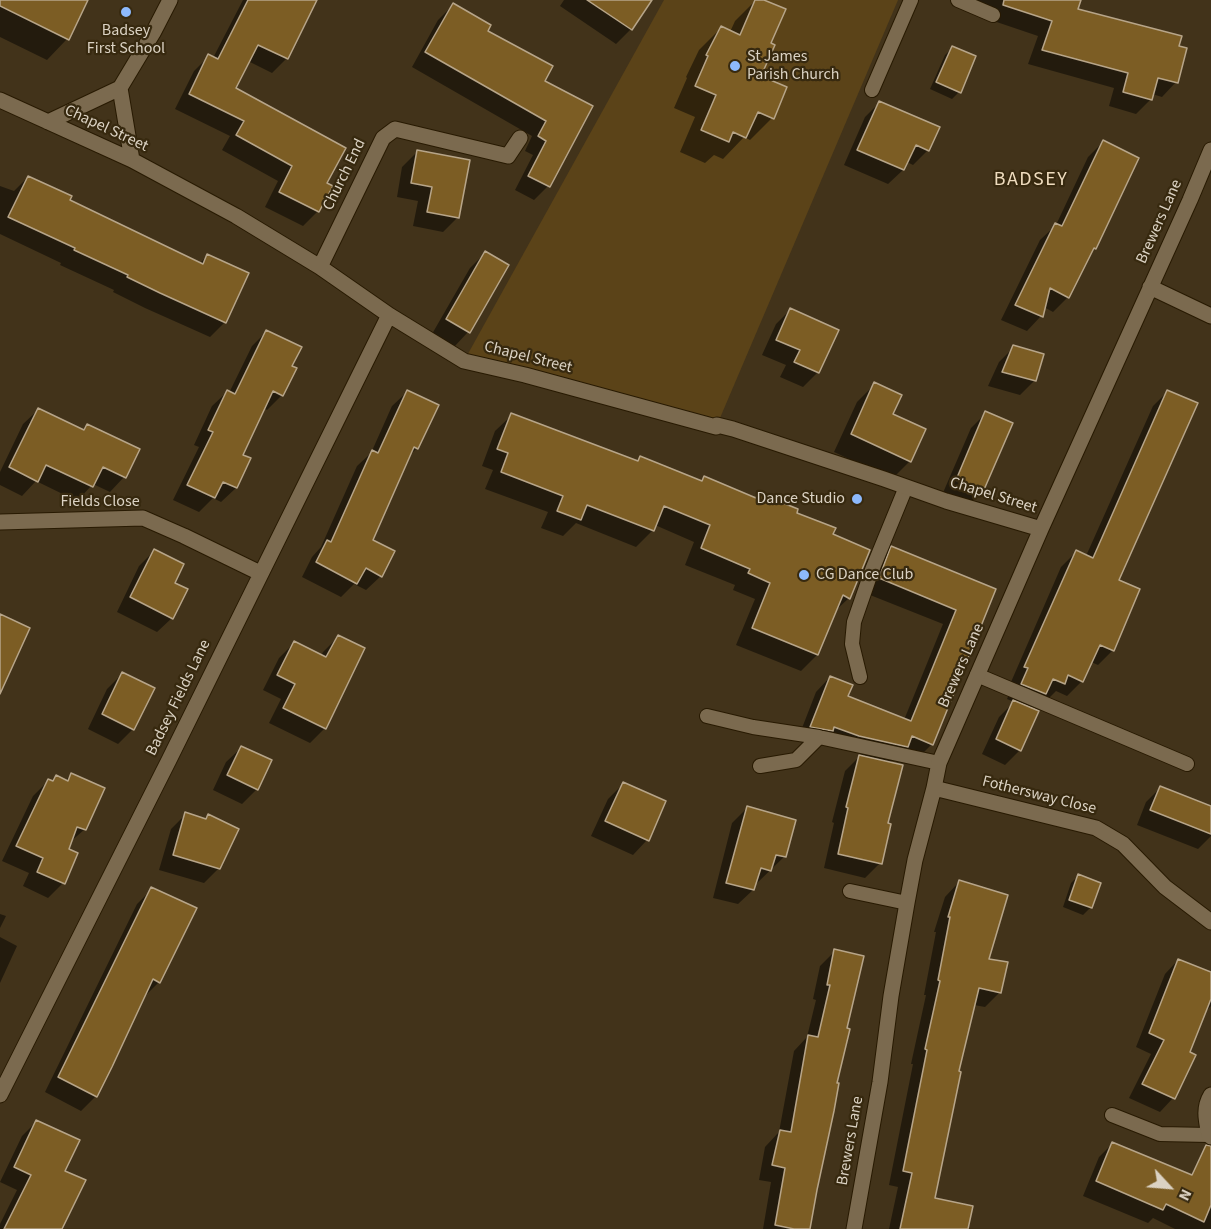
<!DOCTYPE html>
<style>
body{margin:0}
#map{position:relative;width:1211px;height:1229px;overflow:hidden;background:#42331a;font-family:"Source Sans 3",sans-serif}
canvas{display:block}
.north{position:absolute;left:1139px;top:1157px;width:60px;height:60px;-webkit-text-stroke:4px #37290f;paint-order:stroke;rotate:116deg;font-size:16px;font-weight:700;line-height:24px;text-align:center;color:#dbd2c3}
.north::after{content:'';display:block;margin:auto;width:21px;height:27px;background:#dbd2c3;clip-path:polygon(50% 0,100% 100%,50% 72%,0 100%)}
</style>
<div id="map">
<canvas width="1211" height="1229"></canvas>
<div class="north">N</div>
</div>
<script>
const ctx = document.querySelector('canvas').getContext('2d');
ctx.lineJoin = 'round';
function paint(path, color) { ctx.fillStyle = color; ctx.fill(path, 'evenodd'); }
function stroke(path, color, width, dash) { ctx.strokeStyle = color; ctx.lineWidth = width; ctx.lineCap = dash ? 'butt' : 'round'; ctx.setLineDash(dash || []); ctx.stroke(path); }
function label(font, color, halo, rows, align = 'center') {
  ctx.font = font + ' "Source Sans 3",sans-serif'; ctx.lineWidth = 4.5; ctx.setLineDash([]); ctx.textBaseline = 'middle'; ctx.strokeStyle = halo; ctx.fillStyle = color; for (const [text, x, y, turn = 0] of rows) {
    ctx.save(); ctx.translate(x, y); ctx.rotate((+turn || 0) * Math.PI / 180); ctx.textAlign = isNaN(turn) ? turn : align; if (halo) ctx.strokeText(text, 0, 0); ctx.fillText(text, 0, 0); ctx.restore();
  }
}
paint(new Path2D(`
 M664,0h234l-181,425 -253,-64z`), '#5b4318');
paint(new Path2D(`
 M0,0h84l-17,39 -20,21 -47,-23z
 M243,0h72l-28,58 -15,15 -24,-12 -14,27 91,96 -7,27 -15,15 -38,-19 13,-26 -56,-31 8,-14 -55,-27 19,-38 15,-15 4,2z
 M564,0h86l-19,29 -15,15 -56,-38z
 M756,0h4l9,44 -9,33 12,41 -22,22 -6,-3 -21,22 -9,-4 -9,8 -25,-11 15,-35 -21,-9 13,-30 -1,-1 13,-27 22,-22 9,4 5,-11z
 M978,0h101l-3,10 101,37 -1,35 -14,15 -10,-3 -1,5 -15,15 -27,-8 5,-18 -86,-24 10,-28 -65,-22z
 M453,5l90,76 48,26 -43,79 -14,14 -19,-10 18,-35 -8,-4 7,-15 -120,-69 26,-47z
 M952,48l7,44 -7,7 -22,-10 15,-34z
 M880,102l48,48 -15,15 -6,-3 -4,8 -15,14 -44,-19 21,-48z
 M1103,142l-9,106 -4,4 -22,45 -15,15 -9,-5 -3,9 -14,15 -26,-11 39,-80 16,-15 32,-68z
 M417,152l41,65 -15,15 -30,-6 5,-25 -21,-4 5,-30z
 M28,177l40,24 131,63 8,-8 18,66 -15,15 -65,-29 -32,-16 1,-2 -54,-25 1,-2 -61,-29v-48l14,5z
 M485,253l22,13 -39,66 -14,15 -22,-13 38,-66z
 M791,309l27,63 -15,15 -23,-10 6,-12 -24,-10 14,-31z
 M266,332l24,34 -8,29 -15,15 -3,-2 -23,47 -5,33 -15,14 -8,-4 -14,14 -26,-12 26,-53 -5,-2 18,-39 15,-14 2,1 23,-47z
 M1014,347l21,33 -15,15 -32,-9 11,-24z
 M875,384l16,30 19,47 -18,18 -58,-27 23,-50z
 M1168,391l-51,190 -4,69 -15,15 -7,-3 -9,19 -15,15 -11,-5 -7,7 -6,-2 -13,13 -10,41 -15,15 -23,-11 17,-37 15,-15 -7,-3 7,-16 -3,-1 50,-115 15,-15 10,4 67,-150z
 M407,392l10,56 -10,10 -36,82 10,36 -15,14 -12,-6 -13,13 -39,-20 10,-20 9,-10 36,-81 14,-13 21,-47z
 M38,410l44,21 5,-6 51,25 -14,27 -14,15 -17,-8 -16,17 -41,-20 -14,15 -22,-11v-13l23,-48z
 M986,413l-4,78 -15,15 -25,-11 29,-67z
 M512,415l124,47 4,-4 61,24 4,-4 50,21 4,-4 36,19 36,21 18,63 -15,14 -17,43 -16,16 -65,-26 19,-46 -22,-9 2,-5 -50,-20 9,-23 -39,-17 -2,5 -17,17 -60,-24 -13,13 -22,-8 7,-16 -63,-23 8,-19 -11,-4 13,-35z
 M892,548l102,42 -62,154 -15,15 -16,-7 -11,11 -4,61 -6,39 -15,15 -41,-10 10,-45 -2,-1 13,-51 17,-17 -18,-4 -24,-9 -3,4 -20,-4 19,-49 14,-15 16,20 58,23 39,-96 -78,-31 12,-30z
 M154,551l19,32 -1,35 -15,14 -40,-20 22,-46z
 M338,637l-13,91 -15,15 -41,-20 12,-24 -18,-9 16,-32 15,-15 27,13 2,-4z
 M122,674l11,55 -15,15 -30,-15 19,-40z
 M241,748l16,41 -15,15 -29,-14 13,-28z
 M71,775l14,54 -16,14 -6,40 -15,15 -25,-12 6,-13 -27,-12 31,-65 15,-15 3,1 5,-5 9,4z
 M623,784l24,56 -14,15 -42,-19 17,-37z
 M1160,788l51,20v28l-13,13 -61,-24 9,-23z
 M747,808l38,48 -30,29 -2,5 -15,14 -25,-6 19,-75z
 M186,814l19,6 4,-4 10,52 -15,15 -45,-13 12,-41z
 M1078,876l21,8 -9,24 -7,7 -20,-8 8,-24z
 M959,882l41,110 -15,15 -11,-2 -17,68 -23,127 33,29h-78l9,-42 -9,-2 24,-121h-2l15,-69h-2l12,-63h-2l11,-35z
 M152,889l7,93 -15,15 -48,99 -15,15 -36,-19 92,-188z
 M0,914l6,2 -6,12z
 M0,937l17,9 -17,37z
 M835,951l10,78 -37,200h-45l8,-47 -12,-2 6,-33 14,-15 15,-81 13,-14 9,-37 -3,-1 7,-33z
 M1178,960l33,13v33l-7,7 -16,40 6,2 -21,43 -13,14 -31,-14 22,-44 -15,-7 29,-73z
 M36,1122l27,50 -3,57h-60v-5l17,-34 -17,-8 22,-46z
 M1113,1143l78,33 4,-4 16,8v49h-36l-22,-11 -5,5 -65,-27 16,-39z`), '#0007');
const building = new Path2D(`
 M0,0h88l-19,40 -69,-34z
 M248,0h69l-29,59 -30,-14 -22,43 110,60 -19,35 6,3 -14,26 -40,-20 13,-26 -56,-31 8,-14 -55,-27 19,-40 10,5z
 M587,0h65l-20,30z
 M755,0h9l22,9 -15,34 4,2 -14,31 26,11 -13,32 -16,-7 -12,26 -13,-6 -4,10 -28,-12 15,-35 -21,-9 13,-30 -2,-1 15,-29 19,9z
 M1004,0h77l-3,9 104,27 -3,10 8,2 -9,35 -20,-5 -6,22 -29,-8 5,-19 -86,-23 10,-29 -49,-16z
 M453,3l38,22 -3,6 65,35 -8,15 48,25 -43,81 -22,-11 18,-35 -8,-5 8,-15 -121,-69z
 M952,46l24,10 -15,37 -25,-11z
 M879,101l61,26 -11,24 -13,-6 -12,25 -47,-20z
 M1103,140l36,18 -43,91 -2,-1 -25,50 -19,-10 -7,29 -28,-12 40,-82 7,3z
 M417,150l53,10 -11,58 -32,-6 5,-25 -21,-4z
 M28,176l44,20 -2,4 133,64 4,-10 42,19 -23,50 -66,-30 -33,-16 1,-2 -54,-25 1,-2 -67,-31z
 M485,251l24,14 -39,68 -24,-14z
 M790,308l49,22 -20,43 -25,-11 6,-12 -24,-10z
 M266,330l36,17 -10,19 5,2 -14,28 -10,-5 -30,64 8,3 -14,30 -14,-6 -8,16 -28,-13 26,-53 -5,-2 19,-40 8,4z
 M1013,345l31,9 -8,27 -34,-9z
 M874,382l28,13 -9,19 33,15 -15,33 -60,-28z
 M407,390l32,15 -21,44 -4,-2 -41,93 22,11 -13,26 -16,-9 -9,16 -41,-22 11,-22 4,2 41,-92 6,3z
 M1167,390l31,13 -79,177 21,9 -26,62 -14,-6 -17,37 -15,-7 -3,9 -12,-5 -7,15 -25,-10 7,-16 -4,-1 52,-117 17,8z
 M38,408l46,22 3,-6 53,25 -14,29 -23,-11 -10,20 -47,-22 -8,17 -29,-15z
 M985,411l28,12 -30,69 -27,-12z
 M511,413l127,48 2,-5 62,25 2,-5 52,22 2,-5 40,16 -1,4 39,15 -3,6 37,16 -20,49 -7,-4 -25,60 -66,-27 18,-45 -22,-10 2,-4 -49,-21 9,-23 -46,-19 -10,25 -67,-26 -6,15 -24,-9 6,-15 -62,-24 7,-19 -11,-4z
 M891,546l105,43 -63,156 -21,-9 -4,11 -49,-11 -25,-9 -1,4 -23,-4 20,-51 23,9 -5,11 63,25 45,-111 -77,-32z
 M154,549l30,15 -9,19 13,6 -15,30 -43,-22z
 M0,614l30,14 -30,66z
 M338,635l27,13 -39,81 -43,-21 12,-24 -18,-9 17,-34 32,16z
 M122,672l33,16 -21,42 -32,-16z
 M1013,700l26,11 -18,40 -25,-12z
 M241,746l31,14 -14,30 -31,-15z
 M859,755l44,10 -15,58 3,1 -9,40 -44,-10 10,-46 -2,-1z
 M71,773l34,15 -19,42 -9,-3 -8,22 9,4 -13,31 -28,-12 6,-14 -27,-12 32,-67 5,2 3,-6 12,6z
 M623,782l43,19 -17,40 -44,-20z
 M1160,786l51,20v28l-61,-24z
 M747,806l49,14 -10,37 -10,-2 -5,16 -10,-3 -7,22 -28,-7z
 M185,812l21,7 2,-5 31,15 -19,40 -47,-14z
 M1078,874l23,9 -9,25 -23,-8z
 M959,880l49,15 -19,64 19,3 -7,31 -22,-5 -20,83 2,1 -26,126 38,8 -5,23h-68l12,-56 -9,-2 24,-121 -2,-1 15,-68 -2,-1 12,-63h-2z
 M151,887l46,21 -37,75 -7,-4 -41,88 -15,30 -39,-20z
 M834,949l30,7 -17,72 3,1 -13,54h2l-5,28 -17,79 -7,39h-16l-19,-4 10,-57 -13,-3 8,-35 11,2 17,-97 10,2 12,-52h-3z
 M1178,959l33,13v27l-21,53 6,3 -21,44 -33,-15 22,-44 -15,-7z
 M36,1120l44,20 -15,31 21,9 -24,49h-58l27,-54 -17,-8z
 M1112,1142l80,33 14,-30 5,1v59l-7,17 -38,-18 -3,6 -67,-29z`);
paint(building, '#7c5d24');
stroke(building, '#b7a589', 1.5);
const service = new Path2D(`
 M958,0l35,15
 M872,90l39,-90
 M977,675l210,89
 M860,677l-8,-33 2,-22 18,-52 34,-83
 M707,716l46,11 66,10 120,26
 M760,766l36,-6 23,-23
 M850,891l57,12
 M1112,1115l48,19 49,1`);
const minor = new Path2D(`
 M120,88l12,72
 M0,100l132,60 104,56 84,51 69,48 75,46 61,14 191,52 1,-2 16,4 151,50 62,22 95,28
 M48,122l72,-34 33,-55 17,-33
 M320,267l63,-129 12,-9 113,27 12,-18
 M1150,287l61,29
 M0,522l143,-4 41,18 76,37
 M934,788l162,40 27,16 42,43 46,35
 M0,1095l169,-335 220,-445
 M1211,1095c-8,13 -5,25 -2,40l2,2
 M854,1229l26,-147 11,-86 16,-93 8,-43 19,-72 5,-25 102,-234 149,-329 21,-50`);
stroke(service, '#281a02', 16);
stroke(minor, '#281a02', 17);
stroke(service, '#7b6a4f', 14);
stroke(minor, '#7b6a4f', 15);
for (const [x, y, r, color] of [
 [126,12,6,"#8db9fc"],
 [735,66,6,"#8db9fc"],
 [857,499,6,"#8db9fc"],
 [804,575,6,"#8db9fc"]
]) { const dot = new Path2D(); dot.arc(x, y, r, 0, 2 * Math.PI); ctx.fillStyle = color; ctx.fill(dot); stroke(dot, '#37290f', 2); }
label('16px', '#dbd2c3', '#37290f', [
 ["Badsey",126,31,"center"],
 ["First School",126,49,"center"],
 ["St James",747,57],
 ["Parish Church",747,75],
 ["Dance Studio",845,499,"right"],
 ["CG Dance Club",816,575]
], 'left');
label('16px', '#dbd2c3', '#37290f', [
 ["Chapel Street",106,129,25],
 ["Church End",345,175,-64],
 ["Brewers Lane",1160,222,-66],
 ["Chapel Street",528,358,14],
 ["Chapel Street",993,496,17],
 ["Fields Close",100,502],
 ["Brewers Lane",962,666,-66],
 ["Badsey Fields Lane",179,698,-64],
 ["Fothersway Close",1039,796,14],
 ["Brewers Lane",851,1141,-80]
]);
ctx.letterSpacing = '1.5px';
label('20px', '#efdcbe', '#37290f', [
 ["BADSEY",1031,181]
]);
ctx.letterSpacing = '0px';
</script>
